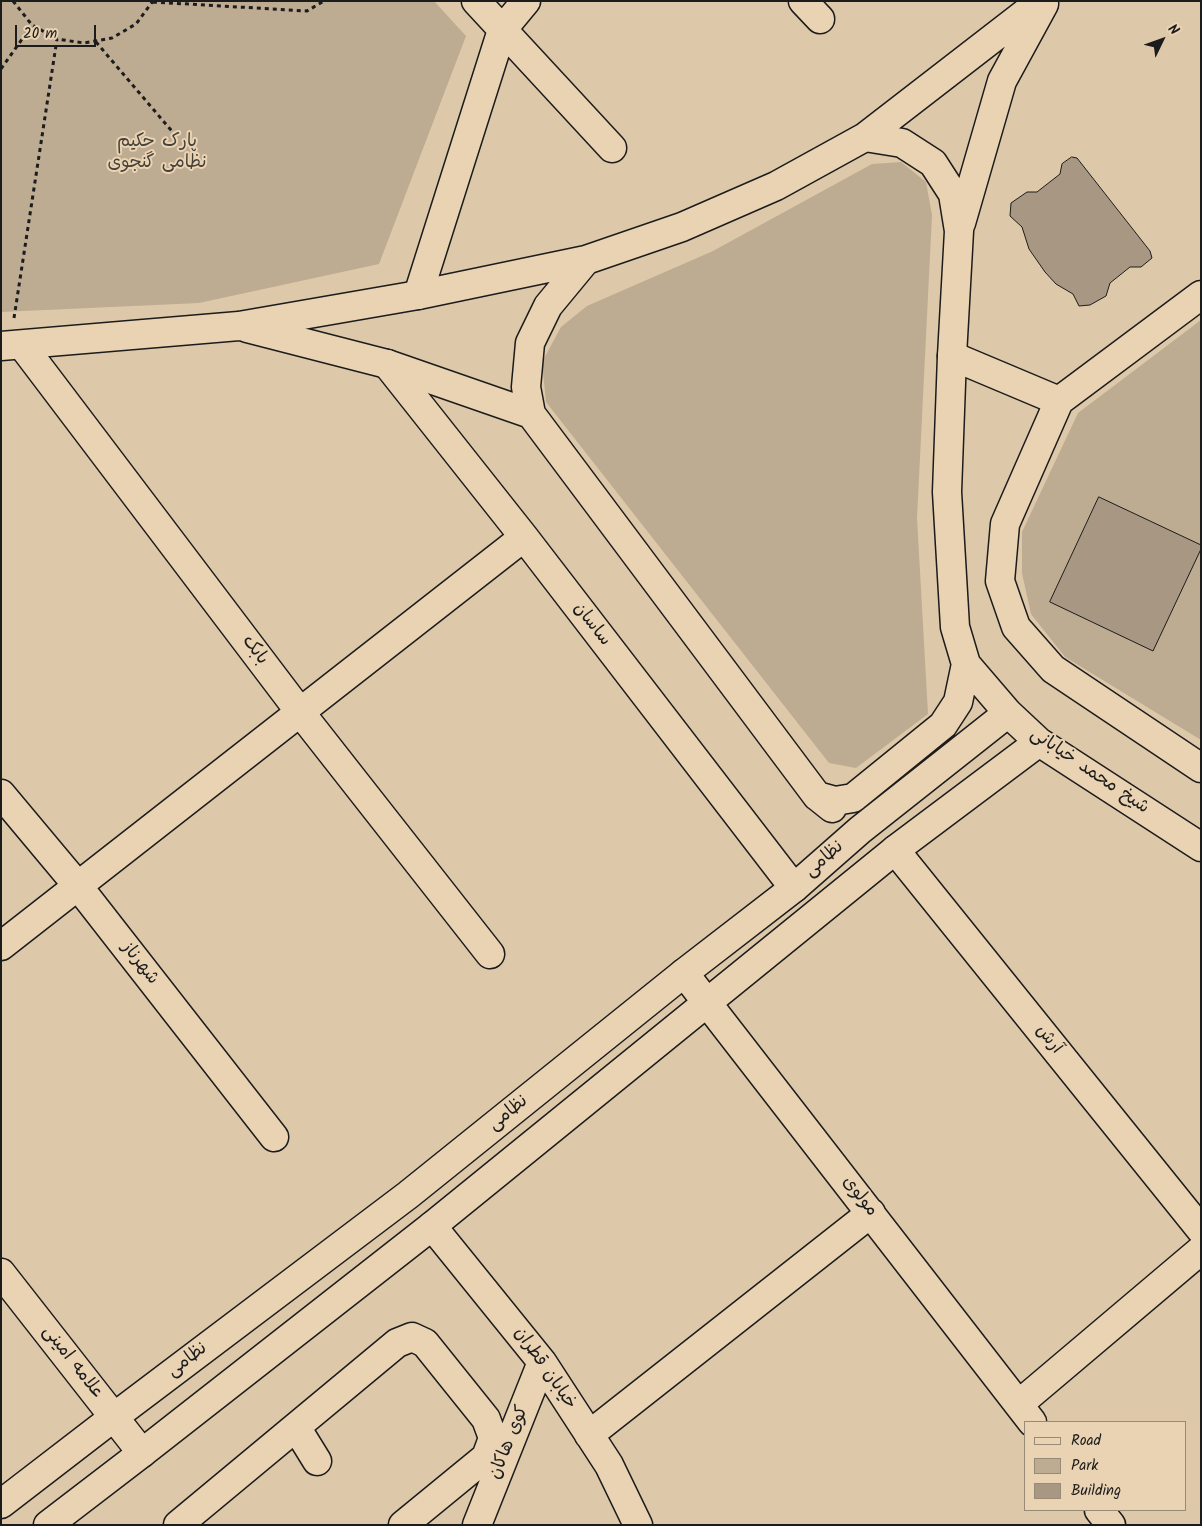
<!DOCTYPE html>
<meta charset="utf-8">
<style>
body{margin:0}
#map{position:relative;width:1202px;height:1526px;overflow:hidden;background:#dec8aa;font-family:Kalam,sans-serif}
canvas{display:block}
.frame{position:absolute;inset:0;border:2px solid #1c1c1c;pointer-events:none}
.legend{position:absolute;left:1024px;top:1421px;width:162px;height:90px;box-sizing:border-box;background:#ead3b3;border:1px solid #988a77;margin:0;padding:6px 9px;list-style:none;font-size:15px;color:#1c1c1c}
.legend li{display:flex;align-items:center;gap:10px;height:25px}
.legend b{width:25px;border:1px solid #988a77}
.north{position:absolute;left:1137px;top:15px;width:50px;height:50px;-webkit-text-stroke:4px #ead3b3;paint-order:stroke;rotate:48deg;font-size:14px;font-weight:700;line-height:20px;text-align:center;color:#1c1c1c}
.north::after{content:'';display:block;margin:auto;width:18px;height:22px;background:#1c1c1c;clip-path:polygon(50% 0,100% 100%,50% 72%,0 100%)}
.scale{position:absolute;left:15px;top:25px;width:81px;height:22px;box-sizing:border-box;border:2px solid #1c1c1c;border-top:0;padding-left:6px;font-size:15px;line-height:18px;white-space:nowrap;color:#1c1c1c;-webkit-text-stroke:4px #ead3b3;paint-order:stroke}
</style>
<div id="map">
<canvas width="1202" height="1526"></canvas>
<div class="frame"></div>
<ul class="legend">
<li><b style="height:6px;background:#ead3b3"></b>Road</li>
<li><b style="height:14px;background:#bdab92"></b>Park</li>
<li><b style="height:14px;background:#a89782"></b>Building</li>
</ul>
<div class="north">N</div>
<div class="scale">20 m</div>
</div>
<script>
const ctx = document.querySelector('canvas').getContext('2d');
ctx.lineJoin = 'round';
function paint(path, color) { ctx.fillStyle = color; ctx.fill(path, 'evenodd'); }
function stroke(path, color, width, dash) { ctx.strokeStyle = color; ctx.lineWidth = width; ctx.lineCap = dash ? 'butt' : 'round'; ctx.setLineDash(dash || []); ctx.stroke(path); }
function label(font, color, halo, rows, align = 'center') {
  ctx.font = font + ' Kalam,"Playpen Sans Arabic",sans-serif'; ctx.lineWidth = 4; ctx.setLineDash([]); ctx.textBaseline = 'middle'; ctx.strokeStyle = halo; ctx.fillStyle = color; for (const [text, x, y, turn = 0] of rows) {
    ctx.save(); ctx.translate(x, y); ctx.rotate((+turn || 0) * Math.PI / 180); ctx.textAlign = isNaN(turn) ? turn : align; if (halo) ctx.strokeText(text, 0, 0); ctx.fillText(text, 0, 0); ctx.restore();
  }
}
paint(new Path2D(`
 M1,1h433l32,35 -87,228 -180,39 -198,9z
 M901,162l25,20 6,33 -15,303 11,196 -72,54 -27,-5 -283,-361 -4,-40 19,-35 26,-21 126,-55 159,-87z
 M1201,320v420l-136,-83 -34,-43 -9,-41v-41l56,-119z`), '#bdab92');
const building = new Path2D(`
 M1072,157l5,1 73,93 2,7 -11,9h-11l-20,16 -4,13 -16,9 -11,1 -6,-12 -17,-10 -11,-12 -16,-23 -7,-22 -12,-11 1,-13 16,-11h10l23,-18 2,-10z
 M1099,497l102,48v4l-48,102 -103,-49z`);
paint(building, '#a89782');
stroke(building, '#1c1c1c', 1);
const minor = new Path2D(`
 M476,1l136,147
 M803,1l17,18
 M418,295l84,-265 24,-29
 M22,345l278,367 190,242
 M952,356l107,45 -54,123 -5,57 16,46 37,42 148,99
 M387,364l137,173 270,351
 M1059,401l142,-106
 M1,794l77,92 196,251
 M895,850l306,380
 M1,946l523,-409
 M684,973l348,449
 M432,1226l110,136 67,103 29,60
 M1,1273l141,180
 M1019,1404l182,-154
 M296,1427l21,34
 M589,1435l282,-222
 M1099,1510l12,15
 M178,1525l219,-182 15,-6 13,6 61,76 7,19 -7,19 -83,68
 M477,1525l65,-163`);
const major = new Path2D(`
 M961,223l41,-142 42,-77
 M586,260l-38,46 -18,37 -4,44 5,27 286,382 15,12
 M247,328l140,36 144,50
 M1,346l238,-20 179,-31 168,-35 96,-33 94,-41 89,-49 176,-136
 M966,664l42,49 31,29 162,105
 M817,796l18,5 18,-3 90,-73 15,-23 8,-38 -11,-37 -8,-135 5,-136 7,-125 -6,-37 -20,-31 -31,-20 -37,-6
 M1,1504l113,-87 294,-222 276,-222 110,-85 66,-58 148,-117
 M48,1525l94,-72 290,-227 463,-376 144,-108`);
stroke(minor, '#1c1c1c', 31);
stroke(major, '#1c1c1c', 31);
stroke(new Path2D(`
 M13,1l19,24 25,14 27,4 28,-5 24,-14 17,-23
 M153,2l154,9 17,-10
 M96,42l80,94
 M1,69l31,-44
 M14,318l43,-279`), '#1c1c1c', 3, [4, 4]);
stroke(minor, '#ead3b3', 28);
stroke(major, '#ead3b3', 28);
label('18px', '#44403a', '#ead3b3', [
 ["پارک حکیم",157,143],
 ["نظامی گنجوی",157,164]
]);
label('18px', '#1c1c1c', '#ead3b3', [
 ["ساسان",591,625,52],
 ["بابک",254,651,53],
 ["شیخ محمد خیابانی",1089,772,34],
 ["نظامی",825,860,-41],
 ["شهرناز",139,964,52],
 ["آرش",1048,1040,51],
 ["نظامی",509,1114,-39],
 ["مولوی",859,1197,52],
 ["نظامی",188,1361,-37],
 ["علامه امینی",72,1363,52],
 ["خیابان قطران",544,1369,55],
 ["کوی هاکان",510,1443,-68]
]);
</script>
